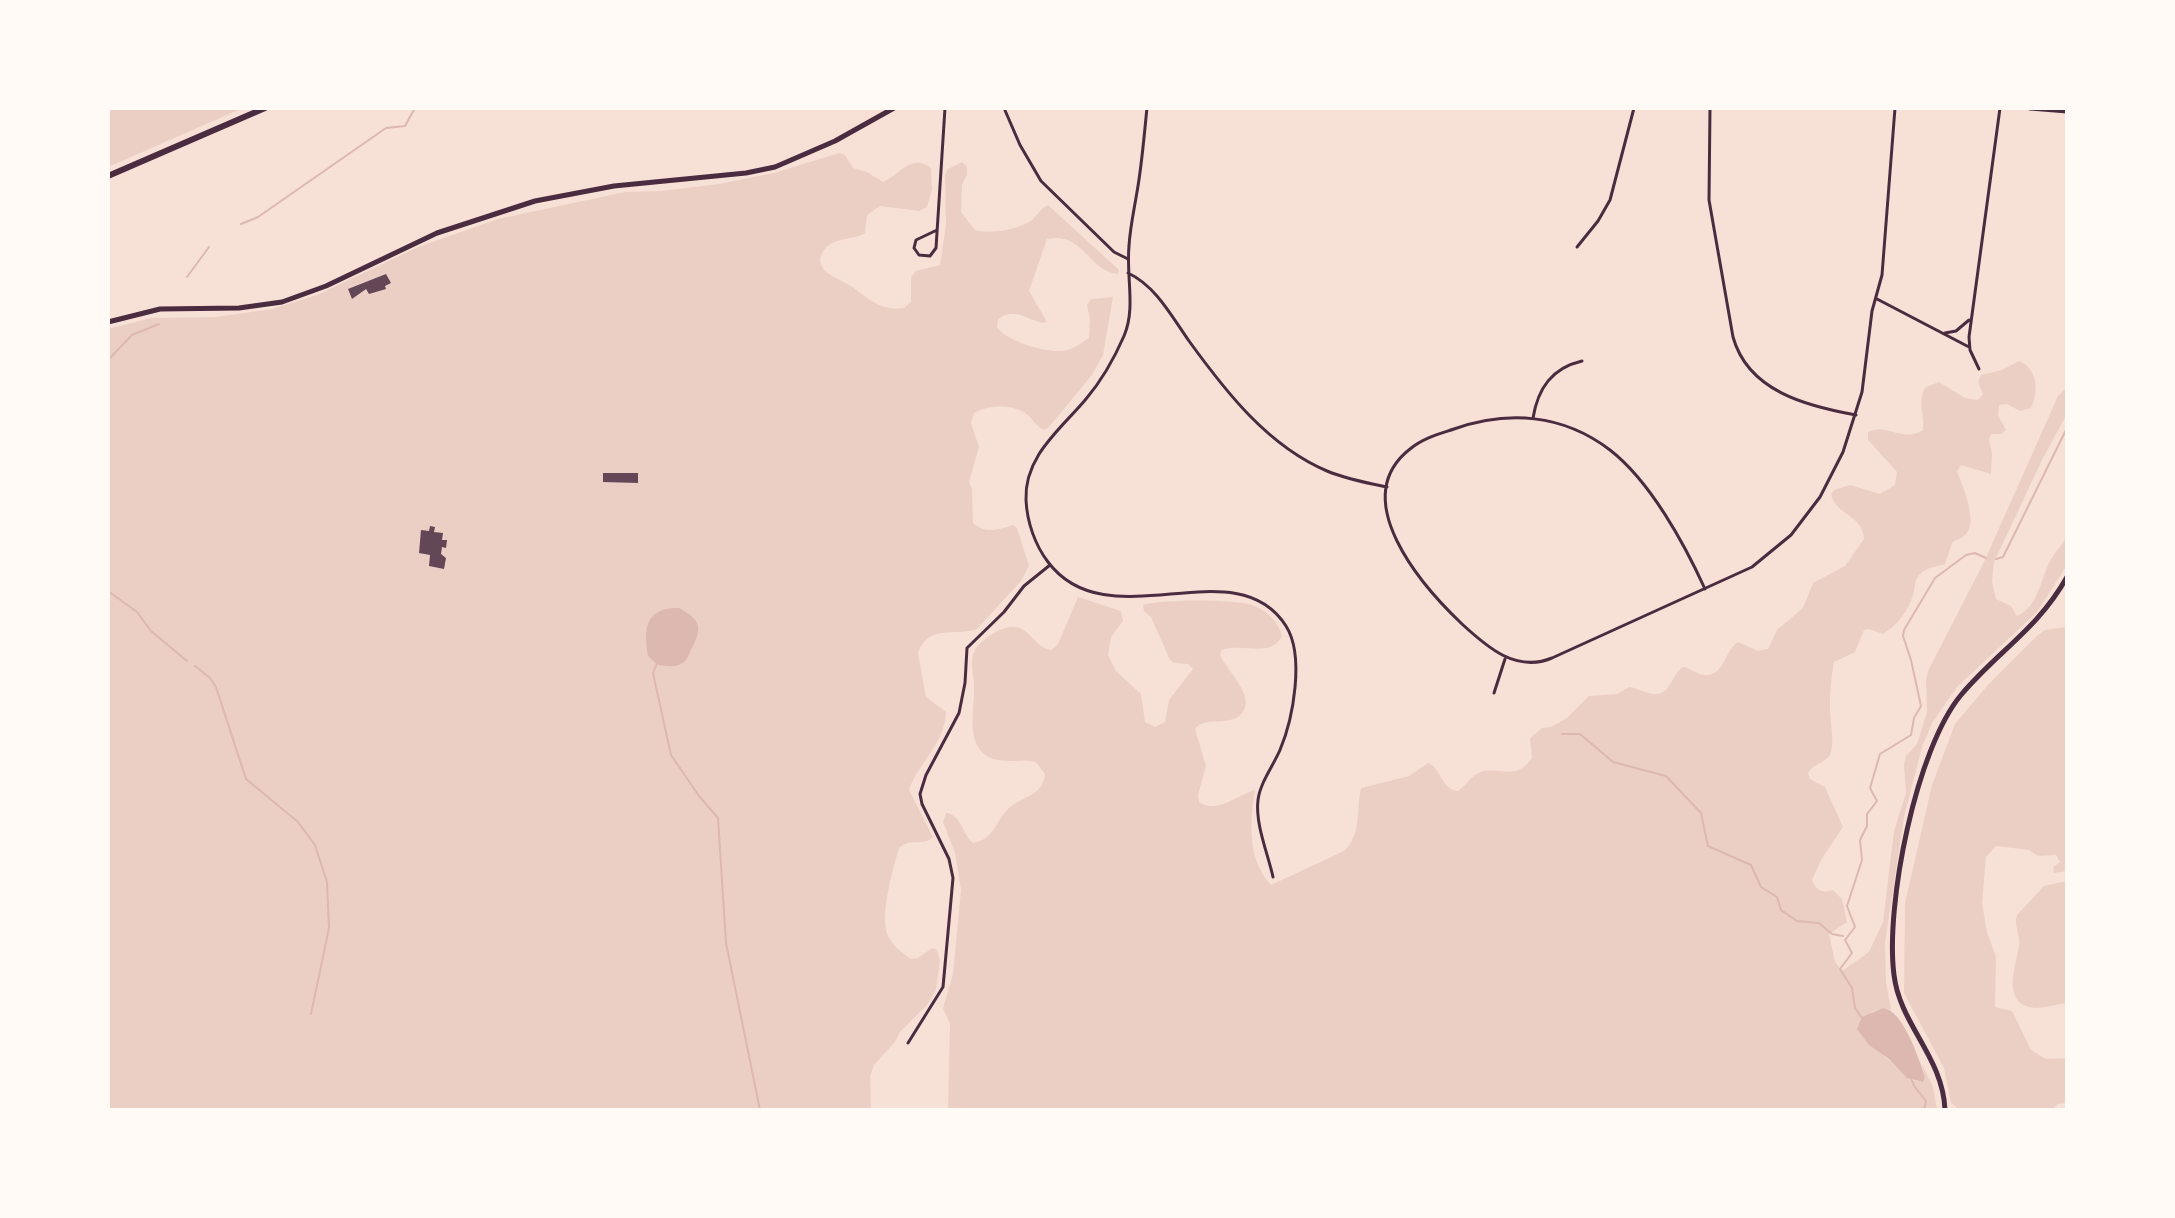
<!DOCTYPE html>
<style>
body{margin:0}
#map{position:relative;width:2175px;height:1218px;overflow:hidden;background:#f7e1d7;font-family:"Asap Condensed",sans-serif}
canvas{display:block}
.frame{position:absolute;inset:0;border:110px solid #fffaf5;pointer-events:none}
</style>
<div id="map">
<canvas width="2175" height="1218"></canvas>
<div class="frame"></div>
</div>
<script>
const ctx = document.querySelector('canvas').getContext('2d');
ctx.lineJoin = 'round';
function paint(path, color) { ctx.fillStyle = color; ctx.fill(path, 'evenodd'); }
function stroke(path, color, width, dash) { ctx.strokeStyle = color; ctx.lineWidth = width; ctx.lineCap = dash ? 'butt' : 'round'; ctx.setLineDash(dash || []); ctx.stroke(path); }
paint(new Path2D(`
 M108,108h135l-135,59z
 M839,153l6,2 8,13 14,4 16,10c17,-7 28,-29 48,-14l1,21 -5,18 -8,4 -39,-5 -13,9 -2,18c-12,7 -32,5 -40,16 -17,22 17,30 29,39 16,12 29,24 50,20l7,-6v-25l5,-6 24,-6 6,-40 -1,-50 3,-6 14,-7 5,5v8l-5,9 -1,28 14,18c16,4 45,0 58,-11 6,-6 8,-11 15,-14l71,65 -1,4c-30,-3 -35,-43 -71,-35l-18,52 17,29 -1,3c-19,-2 -28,-17 -47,-4l-1,8c9,14 47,25 63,24 11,0 20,-7 29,-13l1,-18 -3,-15 4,-6 22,-2 -10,58 -11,20 -43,52 -5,3c-9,-4 -11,-12 -19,-17 -15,-9 -36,-8 -51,0l-3,10 8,24 -10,35 3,7 1,34c13,11 24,7 40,2l4,3 12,38 -8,15 -44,48c-22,8 -48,-6 -59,24l8,44 20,15c-1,32 -28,51 -37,78l24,47c-9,10 -22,0 -34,11 -6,21 -20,68 -11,88 5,10 14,17 23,23l7,-1 14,-10 5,2 3,10 -4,30 -9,15 -27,27 -5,10 -21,23 -4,12 1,33h-763v-781l43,-11 65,-1 56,-8 45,-14 101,-48 80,-28 127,-27 36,-1 58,-7 55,-11z
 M2019,361c19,8 20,30 12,47l-11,3 -13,-7 -8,1 -1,10 8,15 -5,4h-9l-3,4 3,16 -1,20 -30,-9 -4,6c5,14 23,53 7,65 -4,3 -9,4 -12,7l-7,21c-9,3 -18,3 -25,10 -5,5 -5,11 -6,18 -5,18 -16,33 -31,42l-14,-5 -5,1 -9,22 -21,10c-3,17 -5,34 -4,51 1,13 4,26 1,39 -3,11 -18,11 -23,21l2,6 15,8 18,40 -22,33 -9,20c4,10 10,14 21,10l9,9 5,23 -18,12 6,28 7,9 27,-19 14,-30 11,-91 12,-38 -2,-29 2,-8 11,-12 10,-32 -1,-33 3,-10 55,-107 74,-166 9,-9v27l-24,44 -49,104 -2,20 4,17 15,7 6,10c24,-11 23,-41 36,-60 5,-8 11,-12 14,-22v31l-30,47 -80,75 -25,36 -10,24 -18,70 -19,126 1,39 5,28 -8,-2 -12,4 9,40 31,28 12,2 2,-5 -4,-14 12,23 4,24h-989l2,-86 -7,-16 10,-34 8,-84 -6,-37 -12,-31 3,-9c16,2 16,21 27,30 22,-4 22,-22 36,-35 14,-12 34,-12 36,-34l-9,-12c-16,-4 -34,3 -49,-6 -22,-13 -12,-49 -13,-70 0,-11 -5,-26 1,-36 6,-10 24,-22 36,-23 18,-2 24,21 40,23l7,-6 20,-47 43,14 2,10 -12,16 -3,18 8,16 25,23 4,28 10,5 10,-5 4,-22 24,-31 -5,-5 -13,-1 -5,-3 -19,-43 -7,-6 -1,-6c17,-6 93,-6 109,0 14,5 27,17 30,31 -12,23 -40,6 -60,14l-2,5c7,16 36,41 22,58 -12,15 -37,2 -47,16l11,37 -8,29 1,7c17,13 38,-7 56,-12 -5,32 -8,69 16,95l73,-34c18,-16 12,-42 17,-63l48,-12 19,-13c14,5 12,26 30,28 9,-6 14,-18 26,-20 21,-3 32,9 48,-13l-2,-20 12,-10 9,-1 16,-9 22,-22 28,-2 12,-7c9,1 17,7 26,7 17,0 16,-20 28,-27 8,1 15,9 25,8 17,-2 17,-25 30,-33l20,9 10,-2 9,-19 26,-22 10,-25 32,-17 19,-27c-1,-24 -27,-23 -33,-44l3,-5 16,-5 30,9 15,-9 2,-13 -29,-32v-8c19,-9 35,11 55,-2 2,-16 -7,-29 3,-43l13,-5 26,16 13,2 5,-6 -5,-12 3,-7 21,-5z
 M2067,627v244l-13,2 -1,-6 7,-5 -4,-7 -18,1 -9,-6 -33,-4 -10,11 -4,46 5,29 9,25 -1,50 17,4 19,39 15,9 21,-1v45l-9,1 -6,6h-92l-9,-7 -7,-35 -40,-75 1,-90 27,-118 23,-61 32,-38 51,-51 7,-5z
 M2067,881v122c-10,1 -21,5 -31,5 -36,-2 -20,-42 -17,-62 2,-12 -6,-20 -2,-31l27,-29z`), '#ebcfc5');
paint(new Path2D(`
 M679,608c23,12 23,21 12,42 -2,4 -4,10 -7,12 -7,6 -19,4 -26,3l-10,-9c-5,-28 -2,-49 31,-48z
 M1883,1008c20,2 36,51 42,69l-2,5 -16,-4 -18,-19 -20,-14 -12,-16 5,-12z`), '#dcb8b0');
stroke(new Path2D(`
 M241,224l17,-7 128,-89 19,-2 10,-18
 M187,277l22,-30
 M108,360l24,-25 27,-11
 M1996,559l7,-2 64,-129
 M108,591l29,21 14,19 36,30
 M657,663l-4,10 18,82 28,41 19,22 8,125 34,167
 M195,666l15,12 6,9 30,92 52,43 17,23 12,37 2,46 -18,86
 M1562,734h18l33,28 53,14 35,37 7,33 43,19 10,22 16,10 4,13 16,11 22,2 13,11 11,2
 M1862,1018l-7,-10 -3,-20 -12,-19 12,-16 -7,-13 10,-13 -8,-21 15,-46 -2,-20 7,-14v-12l10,-13 -7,-13 10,-34 31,-19 3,-17 7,-12 -10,-46 -8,-24 1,-6 31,-52 31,-23 9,-2 11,5
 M1911,1078l3,8 12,15 -2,9`), '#dcb8b0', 2);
paint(new Path2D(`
 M386,274l5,9 -6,3 1,3 -17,5 -3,-5 -14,10 -4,-10z
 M603,473h35v10l-35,-1z
 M430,526l5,1 -1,5 9,1 -1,7h5l-1,8 -4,-1 -1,7 5,4 -2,11 -15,-3 1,-11 -11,-2 2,-23 8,1z`), '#644757');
stroke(new Path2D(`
 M1004,108l16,37 21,36 73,71 14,7
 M1147,108c-3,28 -5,56 -10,84 -3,18 -7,36 -8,54 -3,31 7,62 -5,90 -10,23 -22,44 -38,63 -25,30 -62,57 -60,101 1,22 9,45 22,62 60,80 187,-16 238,64 19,30 7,93 -6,124 -7,16 -20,33 -22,50 -3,24 10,54 15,77
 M1710,108l-1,92 24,137c15,54 73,69 123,78
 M937,230l-21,10 -2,8 5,7 11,1 6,-8 9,-140
 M1577,247l21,-26 12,-21 24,-92
 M1128,273c28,13 44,44 61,68 37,51 79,105 138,130 19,8 40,12 60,16
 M1877,299l92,48
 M1945,333l11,-2 13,-11
 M1979,369l-9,-19 -1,-13 31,-229
 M1533,418c5,-30 19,-50 49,-57
 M1705,589c-21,-46 -55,-108 -95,-139 -47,-36 -102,-40 -156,-21 -15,5 -31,9 -44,20 -64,50 12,137 52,175 25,23 54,49 90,34l200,-91 39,-32 29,-38 23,-45 19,-60 10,-81 10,-36 13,-167
 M1494,693l11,-34
 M908,1043l35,-56 10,-109 -4,-19 -27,-55 -2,-10 6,-19 33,-62 6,-30 2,-35 37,-36 20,-26 26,-21`), '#4a2c40', 3);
stroke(new Path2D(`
 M2030,108l37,3
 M108,322l52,-13 79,-1 43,-6 44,-16 111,-53 98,-32 79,-15 132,-13 29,-6 60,-26 59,-33
 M1945,1110c-2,-53 -45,-85 -51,-135 -9,-70 22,-226 67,-280 37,-44 76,-65 106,-118`), '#4a2c40', 5);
stroke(new Path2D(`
 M108,176l157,-68`), '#4a2c40', 6);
</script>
